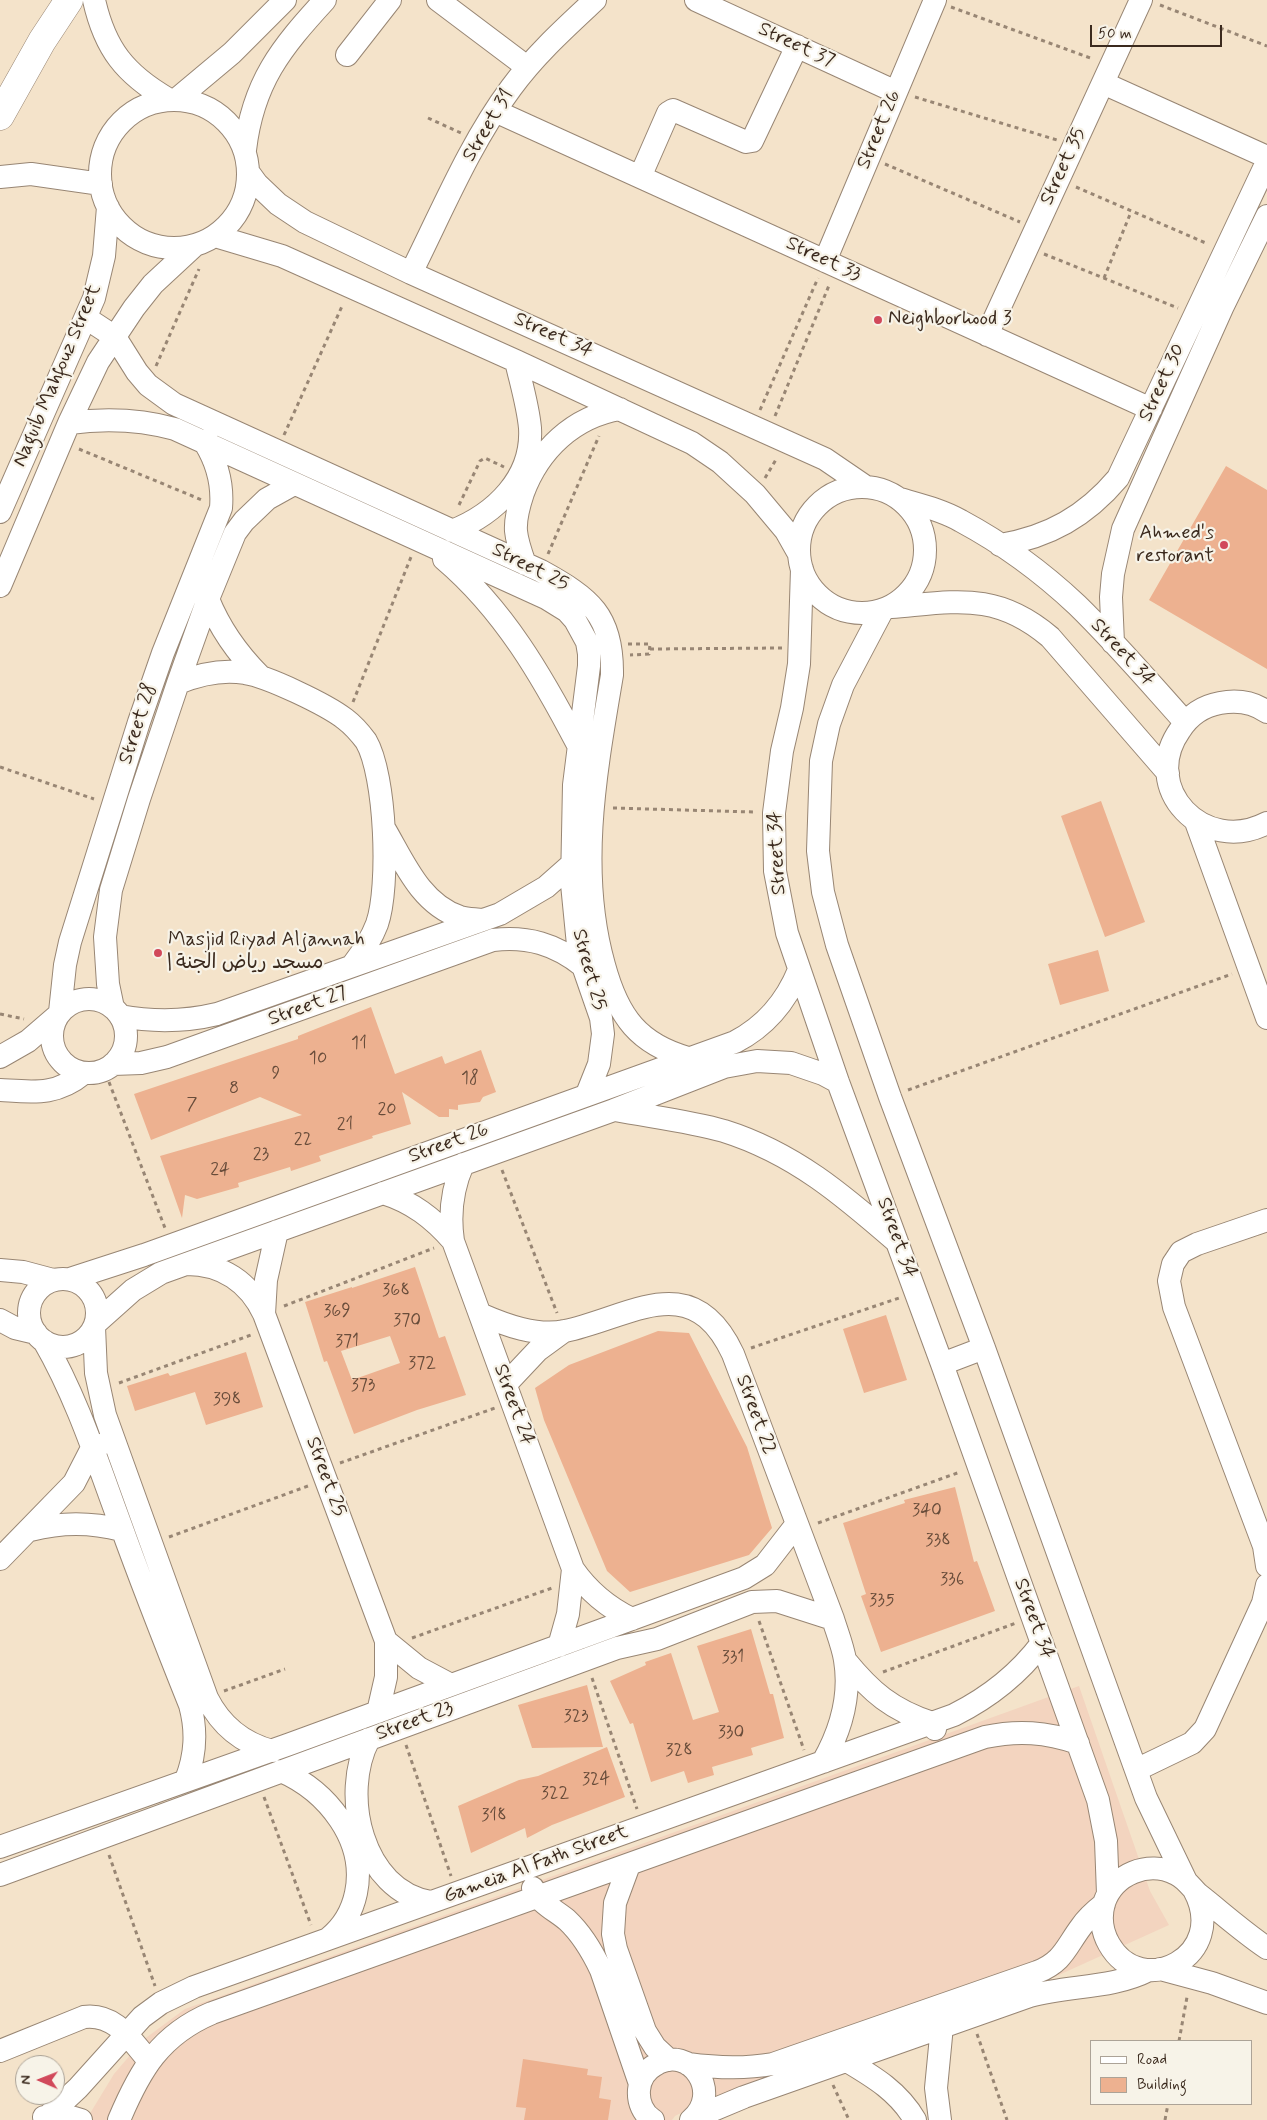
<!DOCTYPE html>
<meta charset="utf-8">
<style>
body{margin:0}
#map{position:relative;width:1267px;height:2120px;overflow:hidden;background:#f4e3ca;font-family:Mynerve,sans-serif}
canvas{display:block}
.legend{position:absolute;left:1090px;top:2040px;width:162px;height:65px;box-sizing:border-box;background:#f7f3e8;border:1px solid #aca397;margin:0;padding:6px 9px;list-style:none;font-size:15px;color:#3b2a1e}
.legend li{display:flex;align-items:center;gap:10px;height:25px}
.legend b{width:25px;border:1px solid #aca397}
.north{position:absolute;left:15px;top:2055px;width:50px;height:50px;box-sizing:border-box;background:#f7f3e8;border:1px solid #aca397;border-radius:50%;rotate:271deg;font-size:14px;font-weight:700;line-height:20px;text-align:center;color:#3b2a1e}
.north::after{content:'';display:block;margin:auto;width:18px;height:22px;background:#d1495b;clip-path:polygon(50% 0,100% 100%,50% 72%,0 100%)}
.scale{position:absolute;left:1090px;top:25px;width:132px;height:22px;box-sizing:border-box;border:2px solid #3b2a1e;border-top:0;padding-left:6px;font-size:15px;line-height:18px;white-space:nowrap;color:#3b2a1e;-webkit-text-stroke:4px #f7f3e8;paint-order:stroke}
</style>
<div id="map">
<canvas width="1267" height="2120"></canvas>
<ul class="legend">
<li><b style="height:6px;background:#fff"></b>Road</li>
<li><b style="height:14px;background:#edb190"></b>Building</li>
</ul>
<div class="north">N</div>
<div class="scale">50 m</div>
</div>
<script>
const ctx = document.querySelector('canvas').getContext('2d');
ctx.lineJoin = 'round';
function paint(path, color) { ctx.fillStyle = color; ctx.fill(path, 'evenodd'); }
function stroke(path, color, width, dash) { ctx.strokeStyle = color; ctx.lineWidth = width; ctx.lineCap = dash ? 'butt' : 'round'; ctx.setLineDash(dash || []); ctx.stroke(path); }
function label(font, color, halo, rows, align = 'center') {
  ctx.font = font + ' Mynerve,"Playpen Sans Arabic",sans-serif'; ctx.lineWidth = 4.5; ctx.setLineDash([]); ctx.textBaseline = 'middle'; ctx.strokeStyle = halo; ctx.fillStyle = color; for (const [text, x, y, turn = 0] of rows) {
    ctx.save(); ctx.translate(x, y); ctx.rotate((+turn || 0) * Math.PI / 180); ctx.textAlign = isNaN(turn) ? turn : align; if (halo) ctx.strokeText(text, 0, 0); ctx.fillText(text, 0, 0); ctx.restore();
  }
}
paint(new Path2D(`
 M1079,1686l71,205 19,34 -119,54 -340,119 -35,18 -3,4h-586l28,-46 29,-34 42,-31z`), '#f3d4bf');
paint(new Path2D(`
 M1226,466l41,24v179l-118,-69z
 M1101,801l44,121 -40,15 -44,-121z
 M1098,950l11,41 -49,14 -12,-41z
 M371,1007l24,67 47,-18 3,8 36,-14 15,42 -13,5 -3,5 -22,3v5l-9,-1v8h-10l-37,-25 9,32 -39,12 1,2 -54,18 2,5 -30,10 -1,-4 -52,16 1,4 -42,12 -12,-4 -3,23 -22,-62 142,-41 -42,-18 -109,43 -17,-46 164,-55v-3z
 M415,1267l24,71 6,-2 21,59 -49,15 -63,24 -27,-73 -3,1 -19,-60 47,-15v1zM390,1336l10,27 -48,17 -11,-29z
 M886,1315l21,65 -43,13 -21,-64z
 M658,1331l31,2 58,114 25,81 -23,27 -119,37 -23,-21 -63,-151 -9,-32 34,-23z
 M246,1352l17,55 -57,18 -11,-33 -60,19 -8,-25 41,-13 2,3z
 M955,1487l19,75 3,-1 18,50 -114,41 -20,-56 5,-2 -23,-71 62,-20 -1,-3z
 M751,1629l19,65h3l11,44 -33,10 2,7 -41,12 2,8 -26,8 -4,-12 -33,11 -18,-59 -3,1 -20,-43 36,-16 -1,-3 26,-9 22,67 26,-8 -22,-66z
 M587,1685l16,62 -71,1 -14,-43z
 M607,1747l18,50 -73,28 -25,13 -2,-10 -54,25 -13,-47 61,-26 19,-4z
 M523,2059l65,10 -1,6 15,2 -3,21 12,2 -3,20h-84l2,-12 -10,-1z`), '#edb190');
const minor = new Path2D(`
 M94,0c11,49 31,74 74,99
 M438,0l89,67
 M696,0l200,92
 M347,55l43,-55
 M1103,83l164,74
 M177,99l55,-46 53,-53
 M100 174a74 74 0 1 1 148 0a74 74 0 1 1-148 0Z
 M495,111l656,298
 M245,150c8,-68 36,-102 80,-150
 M249,173l8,11 21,20 27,18 106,51 414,186 41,28
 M0,177l31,-3 70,10
 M640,177l28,-64 5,-3 73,32 6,-1 45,-95
 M215,236l67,20 234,105 176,82 28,19 35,32 31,37 13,23
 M825,261l110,-261
 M411,273c31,-62 59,-130 100,-185 24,-33 54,-60 84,-88
 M86,318l29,19 22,35 11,13 26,19 367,167c49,27 72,44 71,104 -16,95 -35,195 -8,290 6,22 14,44 29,61 15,17 34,26 55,32
 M987,335l154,-335
 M69,423c37,-5 70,-4 106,6l371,169 21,13 8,9 12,22 2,12v12l-15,119 -2,99 6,61 5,21 18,52 2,16 -4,30 -12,30
 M799 550a63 63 0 1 1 126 0a63 63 0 1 1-126 0Z
 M900,499c20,6 42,11 61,22 41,22 82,52 116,84 38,37 73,78 108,117
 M0,512l94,-214 10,-42 4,-49
 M452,531c43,-17 81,-53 78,-103 -2,-22 -9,-45 -14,-67
 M1000,545c49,-8 86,-29 118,-67l149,-316
 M444,559c60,51 98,117 134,186
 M525,564c-4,-11 -8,-22 -9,-33 -1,-13 3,-26 7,-38 16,-43 50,-76 97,-84
 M802,569l-3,95 -7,44 -10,43 -8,62 1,58 12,62 51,149 104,282 156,436 8,41 2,53
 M0,586l69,-163 29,-61 36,-54 19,-24 41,-38
 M208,599c12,30 28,53 52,77
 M891,607c64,-5 105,-16 159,30l118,136
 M882,611l-39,74 -14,39 -8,37 -3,90 5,41 14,53 53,152 94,251 162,450 40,83
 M1113,643l-2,-46 2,-23 10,-45 99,-221 45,-92
 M178,683c22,-9 44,-14 67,-10 22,3 82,32 100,46 8,6 15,14 21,22 20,34 24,146 11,183 -6,16 -15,29 -25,42
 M1267,712c-14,-10 -31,-12 -47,-9 -17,3 -31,13 -40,27 -41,58 24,126 87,93
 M1196,822l71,196
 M384,828c19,32 36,76 76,89 7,2 15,2 22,3
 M52 1036a37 37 0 1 1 74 0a37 37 0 1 1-74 0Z
 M113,1008l-5,-24 -3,-47 6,-47 28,-91 39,-116 30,-84 27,-66 9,-12 23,-22 27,-15
 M60,1012l5,-47 5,-23 69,-220 24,-69 58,-145c2,-24 -3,-44 -16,-65l2,-3
 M120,1016c33,6 64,6 97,-2l283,-100 46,-27 26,-23
 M0,1057l28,-16 29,-25
 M113,1064l28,-1 26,-6 326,-117c35,-4 62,4 90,26
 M0,1090c34,2 56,6 84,-17
 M615,1110c37,7 74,11 109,21 70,22 119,64 173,111
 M463,1164c-11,25 -14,50 -10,77l120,328c16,23 34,38 59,50
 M383,1193c29,9 50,25 70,48
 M1267,1220l-70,24 -16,8 -8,12 -4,17 5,26 90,239 3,20
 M187,1264c35,0 62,18 77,50l122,327v36l-8,35
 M0,1270l23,2 30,8
 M70,1279l74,-24 591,-213c31,-16 51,-40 64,-72
 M29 1313a34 34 0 1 1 68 0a34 34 0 1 1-68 0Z
 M264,1314l2,-34 11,-49
 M480,1314c25,11 57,23 85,17 66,-14 127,-64 168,23l100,265c4,13 10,28 12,41 6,36 -5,72 -22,102
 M0,1320l15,8 21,5
 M96,1323l37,-33 28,-17 453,-163 110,-43 33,-6 34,2 32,11 15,8
 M94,1327l2,46 9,42 102,283c14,28 35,45 65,53
 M44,1341c33,57 53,120 76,182 22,61 46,122 70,182 7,26 6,49 -4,75
 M942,1364l42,-16
 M506,1384l32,-34 26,-19
 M30,1530c32,-8 60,-8 92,0
 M0,1559l74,-76 18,-35 8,-3
 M386,1641l33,27 32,17
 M559,1646l9,-32 5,-45
 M845,1660c26,32 47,50 87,63l3,6
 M369,1739c-29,55 -7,152 62,163
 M1136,1770l56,-27 13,-14 58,-126 4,-18
 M281,1771c46,20 86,69 75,122 -4,19 -12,33 -27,45
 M0,1847l290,-103 454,-166 21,-13 31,-40
 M629,1865l-14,38 -2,31 3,15 29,82 10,16 14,13
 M0,1875l617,-227 40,-9 95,-37 25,-1 56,18
 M533,1888c6,15 22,22 34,32 15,14 25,31 34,50l39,114
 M1194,1890c36,66 -53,111 -85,54 -7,-12 -9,-27 -5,-41 10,-29 44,-43 72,-29 9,4 15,13 22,20 23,18 45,38 69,54
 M1160,1969l52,14 55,20
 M0,2051l84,-34c31,-4 47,23 65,44
 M847,2061c27,16 52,31 68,59
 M688,2064c29,4 56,5 85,0l264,-92c26,-10 29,-25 44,-45 6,-9 14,-16 23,-23
 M49,2115l29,-27 64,-71 19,-14 33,-16 760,-272c36,-18 64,-40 88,-72
 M44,2117l17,-3 20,6
 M694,2118l50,-21 286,-101c40,-11 82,-7 119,-26
 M119,2120c21,-50 41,-85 93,-107l773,-276c33,-7 61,-5 93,6
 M653,2120c-10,-6 -15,-18 -14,-30 1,-11 7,-20 16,-25 36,-22 68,29 36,55
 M940,2120l-4,-32 6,-62`);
const highway = new Path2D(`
 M0,116l42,-75 27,-41`);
stroke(minor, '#988674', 24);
stroke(highway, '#988674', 29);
stroke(new Path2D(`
 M1160,5l107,41
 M951,7l142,52
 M915,97l142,43
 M428,118l33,15
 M885,164l135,58
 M1076,187l132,57
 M1044,254l134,54
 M1104,278l27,-66
 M156,366l43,-97
 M760,410l58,-132
 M775,416l55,-133
 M284,435l59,-131
 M79,449l123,51
 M765,478l12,-20
 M459,505l21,-44 5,-3 19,9
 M548,554l51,-118
 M628,644h22l-1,10 -19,1
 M650,649l132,-1
 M353,702l58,-145
 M0,767l94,32
 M613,808l141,4
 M0,1014l24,5
 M109,1082l56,146
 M908,1090l324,-116
 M502,1170l55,143
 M284,1306l150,-58
 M751,1348l148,-50
 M119,1383l132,-48
 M340,1463l155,-55
 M818,1523l142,-51
 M169,1537l139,-51
 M759,1621l45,129
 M412,1638l140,-50
 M883,1672l133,-49
 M592,1678l45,131
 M224,1691l61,-22
 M406,1745l45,131
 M264,1797l47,128
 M109,1855l46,131
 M977,2034l30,86
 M1179,2041l8,-44
 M833,2085l16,35
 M1165,2120l3,-16`), '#988674', 3, [4, 4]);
stroke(minor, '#fff', 22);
stroke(highway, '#fff', 28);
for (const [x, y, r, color] of [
 [878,320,5,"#d1495b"],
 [1224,545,5,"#d1495b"],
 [158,953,5,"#d1495b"]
]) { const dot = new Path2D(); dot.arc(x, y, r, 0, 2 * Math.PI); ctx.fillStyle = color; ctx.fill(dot); stroke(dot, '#f7f3e8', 2); }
label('18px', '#684c3a', null, [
 ["11",359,1044],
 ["10",318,1059],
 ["9",276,1074],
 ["18",470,1079],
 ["8",234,1089],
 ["7",192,1105],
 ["20",387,1110],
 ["21",345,1125],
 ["22",303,1140],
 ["23",261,1155],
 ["24",220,1170],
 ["368",396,1291],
 ["369",337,1312],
 ["370",407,1321],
 ["371",347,1342],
 ["372",422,1364],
 ["373",363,1386],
 ["398",227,1400],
 ["340",927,1511],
 ["338",938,1541],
 ["336",952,1580],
 ["335",882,1601],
 ["331",733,1658],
 ["323",576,1717],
 ["330",731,1733],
 ["328",679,1751],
 ["324",596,1780],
 ["322",555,1794],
 ["318",494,1816]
]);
label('20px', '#3b2a1e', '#f7f3e8', [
 ["Street 37",796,46,25],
 ["Street 31",489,126,-59],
 ["Street 26",880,130,-67],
 ["Street 35",1064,167,-65],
 ["Street 33",823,260,25],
 ["Street 34",553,336,24],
 ["Naguib Mahfouz Street",58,376,-67],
 ["Street 30",1163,383,-65],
 ["Street 25",530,568,27],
 ["Street 34",1122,653,47],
 ["Street 28",139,724,-72],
 ["Street 34",778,853,-93],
 ["Street 25",588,970,75],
 ["Street 27",308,1007,-20],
 ["Street 26",449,1144,-20],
 ["Street 34",896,1238,70],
 ["Street 24",513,1405,70],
 ["Street 22",755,1415,70],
 ["Street 25",325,1477,70],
 ["Street 34",1033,1619,70],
 ["Street 23",415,1722,-20],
 ["Gameia Al Fath Street",536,1865,-20]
]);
label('20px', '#3b2a1e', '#f7f3e8', [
 ["Neighborhood 3",888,320],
 ["Ahmed's",1214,534,"right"],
 ["restorant",1214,557,"right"],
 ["Masjid Riyad Aljannah",168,941],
 ["| مسجد رياض الجنة",168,964]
], 'left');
</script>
